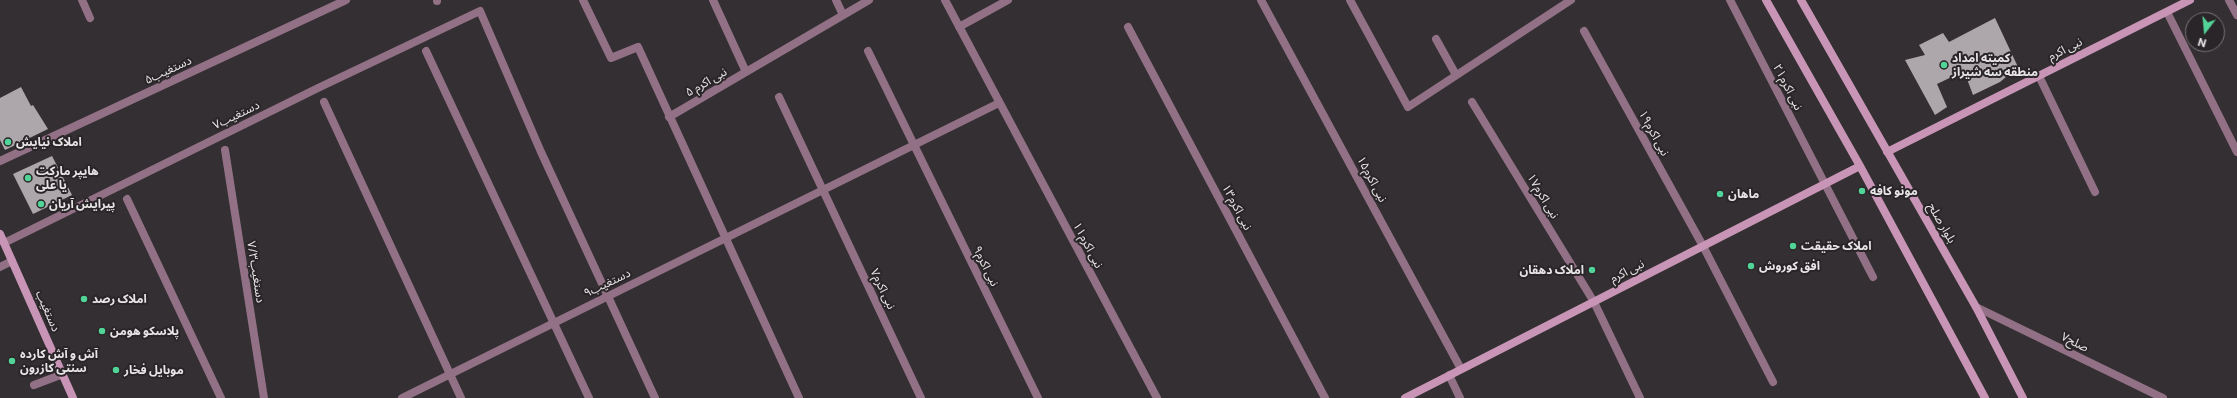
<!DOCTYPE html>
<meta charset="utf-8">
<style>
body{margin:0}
#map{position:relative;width:2237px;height:398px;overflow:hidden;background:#342f32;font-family:Commissioner,sans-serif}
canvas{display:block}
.north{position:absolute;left:2185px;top:12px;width:40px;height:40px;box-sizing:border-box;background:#2a2528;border:1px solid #767274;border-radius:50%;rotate:196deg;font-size:11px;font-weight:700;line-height:16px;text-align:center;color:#e8e5e7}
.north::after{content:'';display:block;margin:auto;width:14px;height:18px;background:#52d397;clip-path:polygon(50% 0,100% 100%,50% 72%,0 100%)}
</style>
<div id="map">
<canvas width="2237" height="398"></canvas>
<div class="north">N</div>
</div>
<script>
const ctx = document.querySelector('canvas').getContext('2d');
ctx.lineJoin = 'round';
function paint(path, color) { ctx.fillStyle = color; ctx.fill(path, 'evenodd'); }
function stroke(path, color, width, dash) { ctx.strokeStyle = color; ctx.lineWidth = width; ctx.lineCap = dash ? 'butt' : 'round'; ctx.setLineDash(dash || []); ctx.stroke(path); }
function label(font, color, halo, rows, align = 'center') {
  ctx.font = font + ' Commissioner,"Noto Sans Arabic",sans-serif'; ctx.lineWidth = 4; ctx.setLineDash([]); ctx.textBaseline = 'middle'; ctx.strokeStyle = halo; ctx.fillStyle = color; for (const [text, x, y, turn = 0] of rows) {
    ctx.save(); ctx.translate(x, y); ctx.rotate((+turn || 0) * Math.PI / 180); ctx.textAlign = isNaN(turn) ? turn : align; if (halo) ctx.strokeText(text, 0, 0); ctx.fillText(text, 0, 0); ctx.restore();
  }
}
paint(new Path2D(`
 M1995,18l23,49 -18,15 -27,13 -9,-24 -27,13 10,23 -12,8 -30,-55 20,-5 -6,-10 24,-12 6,9z
 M21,87l10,19 2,-1 15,24 -43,21 -5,-10v-42z
 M52,156l20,39 -39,19 -20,-40z`), '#ada7ab');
stroke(new Path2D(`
 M82,0l8,18
 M437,0v1
 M583,0l28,58 27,-11 161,351
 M713,0l33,72
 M836,0l7,15
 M945,0l212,398
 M1261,0l200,369
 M1350,0l58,107 163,-107
 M1730,0l143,277
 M2229,0l8,15
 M2167,12l70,140
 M959,27l49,-27
 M1128,27l197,371
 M1584,31l119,215 70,136
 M1436,39l20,36
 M426,51l163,347
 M868,51l170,347
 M2039,76l56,116
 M779,97l142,301
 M324,102l137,296
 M1472,102l122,200 46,96
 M669,117l200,-117
 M225,150l39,248
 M0,161l346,-161
 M127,199l94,199
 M4,243l314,-155 162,-77 61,141 114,246
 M0,267l12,-6
 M1976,307l187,91
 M1449,375l11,23
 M34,385l29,-11
 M402,398l597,-295`), '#927186', 8);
stroke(new Path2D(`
 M1766,0l94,166 125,232
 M1801,0l175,307 47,91
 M1887,152l303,-152
 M0,234l73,164
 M1405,398l455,-232`), '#c995b7', 8);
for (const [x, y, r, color] of [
 [1944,65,4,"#52d397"],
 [8,142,4,"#52d397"],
 [28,178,4,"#52d397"],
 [1862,191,4,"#52d397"],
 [1720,194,4,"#52d397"],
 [41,204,4,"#52d397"],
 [1793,246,4,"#52d397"],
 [1751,266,4,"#52d397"],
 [1592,270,4,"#52d397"],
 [84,299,4,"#52d397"],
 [102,331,4,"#52d397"],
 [12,361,4,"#52d397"],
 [116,370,4,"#52d397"]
]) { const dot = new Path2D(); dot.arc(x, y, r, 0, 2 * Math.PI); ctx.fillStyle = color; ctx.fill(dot); stroke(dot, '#2a2528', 1.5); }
label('12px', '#e8e5e7', '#2a2528', [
 ["نبی اکرم",2065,49,-27],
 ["دستغیب۵",168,70,-25],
 ["نبی اکرم ۵",706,82,-30],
 ["نبی اکرم۲۱",1788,87,63],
 ["دستغیب۷",236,115,-26],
 ["نبی اکرم۱۹",1654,133,61],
 ["نبی اکرم۱۵",1372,179,62],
 ["نبی اکرم۱۷",1543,196,59],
 ["نبی اکرم۱۳",1237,207,62],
 ["بلوار صلح",1942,223,60],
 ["نبی اکرم۱۱",1088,245,62],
 ["نبی اکرم۹",986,266,64],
 ["نبی اکرم",1627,271,-27],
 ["دستغیب۷/۳",256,272,81],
 ["دستغیب۹",607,283,-26],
 ["نبی اکرم۷",883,289,65],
 ["دستغیب",48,311,66],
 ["صلح۷",2075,342,26]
]);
label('bold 12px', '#e8e5e7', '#2a2528', [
 ["کمیته امداد",1952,58],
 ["منطقه سه شیراز",1952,72],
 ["املاک نیایش",16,142],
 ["هایپر مارکت",36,171],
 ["یا علی",36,185],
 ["مونو کافه",1870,191],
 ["ماهان",1728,194],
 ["پیرایش آریان",49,204],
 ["املاک حقیقت",1801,246],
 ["افق کوروش",1759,266],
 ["املاک دهقان",1584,270,"right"],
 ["املاک رصد",92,299],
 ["پلاسکو هومن",110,331],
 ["آش و آش کارده",20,354],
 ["سنتی کازرون",20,368],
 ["موبایل فخار",124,370]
], 'left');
</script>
